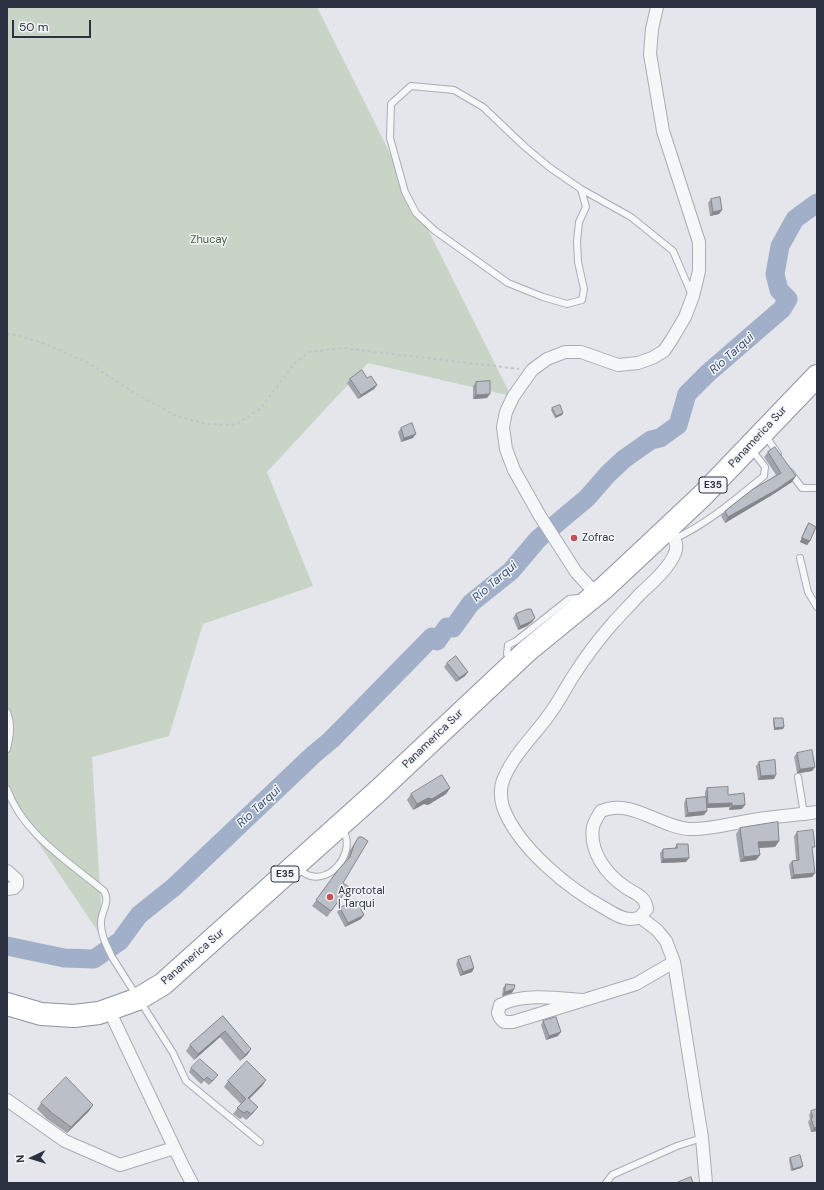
<!DOCTYPE html>
<meta charset="utf-8">
<style>
body{margin:0}
#map{position:relative;width:824px;height:1190px;overflow:hidden;background:#e4e6eb;font-family:"DM Sans",sans-serif}
canvas{display:block}
.frame{position:absolute;inset:0;border:8px solid #2c3242;pointer-events:none}
.north{position:absolute;left:12px;top:1138px;width:40px;height:40px;-webkit-text-stroke:3px #f3f5f8;paint-order:stroke;rotate:266deg;font-size:11px;font-weight:700;line-height:16px;text-align:center;color:#2c3242}
.north::after{content:'';display:block;margin:auto;width:14px;height:18px;background:#2c3242;clip-path:polygon(50% 0,100% 100%,50% 72%,0 100%)}
.scale{position:absolute;left:12px;top:20px;width:79px;height:18px;box-sizing:border-box;border:2px solid #2c3242;border-top:0;padding-left:5px;font-size:12px;line-height:14px;white-space:nowrap;color:#2c3242;-webkit-text-stroke:3px #f3f5f8;paint-order:stroke}
</style>
<div id="map">
<canvas width="824" height="1190"></canvas>
<div class="frame"></div>
<div class="north">N</div>
<div class="scale">50 m</div>
</div>
<script>
const ctx = document.querySelector('canvas').getContext('2d');
ctx.lineJoin = 'round';
function paint(path, color) { ctx.fillStyle = color; ctx.fill(path, 'evenodd'); }
function stroke(path, color, width, dash) { ctx.strokeStyle = color; ctx.lineWidth = width; ctx.lineCap = dash ? 'butt' : 'round'; ctx.setLineDash(dash || []); ctx.stroke(path); }
function label(font, color, halo, rows, align = 'center') {
  ctx.font = font + ' "DM Sans",sans-serif'; ctx.lineWidth = 3; ctx.setLineDash([]); ctx.textBaseline = 'middle'; ctx.strokeStyle = halo; ctx.fillStyle = color; for (const [text, x, y, turn = 0] of rows) {
    ctx.save(); ctx.translate(x, y); ctx.rotate((+turn || 0) * Math.PI / 180); ctx.textAlign = isNaN(turn) ? turn : align; if (halo) ctx.strokeText(text, 0, 0); ctx.fillText(text, 0, 0); ctx.restore();
  }
}
paint(new Path2D(`
 M7,7h310l194,389 -143,-33 -101,109 46,114 -110,38 -34,112 -77,21 11,182 -96,-143z`), '#c8d4c5');
stroke(new Path2D(`
 M7,946l57,12 30,1 26,-18 19,-26 35,-28 139,-132 18,-15 101,-103 5,4 10,-14 6,1 18,-25 40,-32 27,-32 49,-41 21,-24 16,-15 27,-19 9,-2 18,-13 9,-31 21,-21 74,-64 6,-10 -9,-9 -4,-16 5,-28 15,-27 22,-16`), '#a1b0c8', 19);
const lane = new Path2D(`
 M581,189l5,18 -7,15 -2,19 1,21 6,27 -2,11 -15,4 -24,-7 -35,-14 -74,-53 -18,-17 -11,-21 -15,-54 1,-34 20,-18 43,4 29,17 41,39 25,21 32,22 50,28 42,34 19,44
 M765,435l13,19
 M790,472l12,16h15
 M674,539c33,-15 62,-40 90,-63l1,-9 -14,-18
 M800,558l8,34 9,15
 M511,662l-4,-8 1,-9 8,-4 53,-42 8,-1 4,1
 M7,712c5,13 3,24 0,37
 M798,777l6,37
 M7,789c16,45 62,73 97,102 7,12 -4,21 -3,33 0,12 6,22 11,33l61,96 13,28 74,61
 M297,867c4,4 8,8 14,9 20,5 40,-19 35,-39 -1,-3 -3,-6 -5,-9
 M606,1183l6,-8 65,-29 25,-8`);
const street = new Path2D(`
 M668,528c5,7 11,16 7,25 -6,15 -23,30 -35,41 -9,10 -18,19 -27,29 -15,17 -29,36 -41,55 -7,11 -13,23 -21,34 -15,22 -36,40 -47,66 -4,8 -4,20 -1,29 15,41 66,82 103,102 8,5 16,10 25,10 3,0 7,-1 9,-2l7,-8c-2,-14 -12,-15 -22,-22 -19,-13 -36,-36 -32,-60 1,-5 5,-11 8,-16 30,-13 58,16 88,18 23,1 47,-7 70,-10 19,-3 39,-4 58,-7
 M596,594l-20,-22 -36,-56 -26,-46 -8,-21 -3,-22 3,-15 7,-15 19,-27 15,-11 18,-7h16l37,13 20,-2 14,-5 12,-7 8,-12 13,-22 8,-21 6,-25v-29l-36,-111 -13,-77 2,-25 5,-22
 M7,871l10,9v5l-3,3 -7,1
 M640,917l17,13 9,11 8,21 28,176 4,45
 M582,1000c-24,-2 -60,-7 -82,5l-2,8 2,5 4,4h9l123,-38 38,-22
 M109,1010l74,156 9,17
 M7,1100l58,41 55,24 54,-17`);
const highway = new Path2D(`
 M7,1004l34,10 33,2 25,-3 39,-14 25,-15 215,-193 149,-140 77,-63 64,-60 34,-32 115,-120`);
stroke(lane, '#a9acb5', 8);
stroke(street, '#a9acb5', 14);
stroke(highway, '#8c92a1', 24);
stroke(new Path2D(`
 M7,334l10,1 29,9 44,20 46,30 40,22 30,8 29,1 26,-17 33,-44 15,-12 34,-4 176,21`), '#c1c4c9', 2, [3, 3]);
stroke(lane, '#f6f7f9', 6);
stroke(street, '#f6f7f9', 12);
stroke(highway, '#fff', 22);
paint(new Path2D(`
 M711,199l11,11 -3,4 -9,2 -2,-13z
 M367,378l10,7 -3,4 -16,10 -11,-16 3,-4z
 M476,382l11,16 -14,1v-13z
 M552,408l11,5 -1,2 -7,3 -4,-8z
 M401,428l12,10 -12,4 -3,-10z
 M768,452l24,30 -20,13 -47,28 -4,-7 4,-5 51,-36 -12,-18z
 M809,523l1,18 -3,4 -7,-3 6,-15z
 M516,614l19,4 -3,4 -5,4 -9,4 -5,-12z
 M447,663l21,9 -3,4 -9,6 -12,-15z
 M774,718l10,9 -1,2 -9,1 -1,-10z
 M797,753l18,14 -3,4 -12,2h-3l-3,-16z
 M759,762l15,17 -16,1 -2,-14z
 M450,788l-4,6 -18,11 -4,-1 -11,6 -6,-10 4,-6z
 M707,788l21,7 14,14 -13,1v-3l-22,1 -3,7 -19,2 -1,-14 2,-4 19,-2v-5z
 M740,828l39,13 -4,6 -16,1 1,7 -4,5 -16,2 -4,-28z
 M797,832l15,18 3,23 -3,4 -21,2 -2,-14 3,-4 4,-1 -2,-24z
 M359,837l-16,46 6,4 -22,30 -15,-11 26,-36 9,-10 3,-10z
 M677,844l9,18 -25,1 -1,-10 3,-4h11z
 M340,908l21,11 -16,8 -8,-15z
 M458,960l16,8 -2,4 -12,4 -4,-12z
 M506,984l6,9 -10,3 1,-8z
 M223,1016l28,33 -4,6 -7,6 -20,-24 -26,23 -8,-9 4,-6z
 M543,1021l15,15 -12,4 -5,-15z
 M191,1068l24,11 -6,6 -5,-4 -3,3 -12,-12z
 M266,1080l-4,6 -13,13 9,8 -5,6 -7,7 -3,-3 -3,2 -7,-5 8,-10 -17,-17 4,-6z
 M41,1103l52,2 -4,6 -22,22 -20,-14 -10,-10z
 M811,1111l6,20 -6,1 -3,-10 2,-3 -1,-4z
 M790,1158l13,8 -2,2 -10,3 -2,-11z`), '#a1a4ab');
paint(new Path2D(`
 M722,210l-3,4 -9,2 3,-4z
 M377,385l-3,4 -16,10 3,-4z
 M490,394l-3,4 -14,1 3,-4z
 M563,413l-1,2 -7,3 1,-2z
 M416,434l-3,4 -12,4 3,-4z
 M796,476l-4,6 -20,13 -47,28 3,-6z
 M802,538l8,3 -3,4 -7,-3z
 M535,618l-3,4 -5,4 -9,4 2,-4z
 M468,672l-3,4 -9,6 3,-4z
 M784,727l-1,2 -9,1 1,-2z
 M815,767l-3,4 -12,2h-3l3,-4z
 M776,775l-2,4 -16,1 3,-4z
 M450,788l-4,6 -18,11 -4,-1 -11,6 4,-6 11,-6z
 M732,803l-3,4 -24,1 3,-4z
 M745,805l-3,4 -13,1 3,-4z
 M707,811l-3,4 -19,2 3,-4z
 M779,841l-4,6 -21,1 4,-6z
 M760,855l-4,5 -16,2 4,-5z
 M689,858l-3,4 -25,1 2,-4z
 M815,873l-3,4 -21,2 3,-4z
 M364,915l-3,4 -16,8 3,-4z
 M474,968l-2,4 -12,4 3,-4z
 M514,989l-2,4 -10,3 3,-4z
 M225,1031l-5,6 -26,23 4,-6z
 M561,1032l-3,4 -12,4 3,-4z
 M251,1049l-4,6 -7,6 5,-6z
 M266,1080l-4,6 -18,18 4,-6z
 M93,1105l-4,6 -22,22 4,-6z
 M258,1107l-5,6 -7,7 5,-6z
 M817,1127v4l-6,1 3,-4z
 M803,1166l-2,2 -10,3 2,-2z`), '#83868b');
const building = new Path2D(`
 M720,197l2,13 -9,2 -2,-13z
 M362,370l5,8 4,-2 6,9 -16,10 -11,-16z
 M490,381v13l-14,1v-13z
 M560,405l3,8 -7,3 -4,-8z
 M412,423l4,11 -12,4 -3,-10z
 M775,447l21,29 -20,14 -48,27 -3,-6 28,-22 28,-16 -13,-21z
 M809,523l7,4 -6,14 -8,-3z
 M528,609h3l4,9 -5,4 -10,4 -4,-12z
 M456,656l12,16 -9,6 -12,-15z
 M774,718h9l1,9 -9,1z
 M812,750l3,17 -12,2h-3l-3,-16z
 M775,760l1,15 -15,1 -2,-14z
 M442,775l8,13 -18,11 -4,-1 -11,6 -6,-10z
 M728,787v8l16,-2 1,12 -13,1v-3l-24,1 -1,-16z
 M706,797l1,14 -19,2 -2,-14z
 M778,822l1,19 -21,1 2,13 -16,2 -4,-29z
 M813,830l2,17h-3l3,26 -21,2 -2,-14 7,-1 -2,-28z
 M359,837h3l6,4 -25,42 6,4 -18,24 -15,-11 22,-30 12,-13 4,-12z
 M677,844h11l1,14 -26,1v-10l14,-1z
 M356,900l8,15 -16,8 -8,-15z
 M470,956l4,12 -11,4 -5,-12z
 M506,984l9,1 -1,4 -9,3z
 M223,1016l28,33 -6,6 -20,-24 -27,23 -8,-9z
 M556,1017l5,15 -12,4 -6,-15z
 M200,1059l18,16 -6,6 -5,-4 -3,3 -13,-12z
 M247,1061l19,19 -18,18 10,9 -7,7 -4,-3 -3,2 -7,-5 9,-9 -18,-18z
 M66,1077l27,28 -22,22 -19,-14 -11,-10z
 M817,1109v18l-3,1 -3,-10 2,-1 -2,-6z
 M800,1155l3,11 -10,3 -3,-11z
 M691,1177l2,6h-17z`);
paint(building, '#bbbfc7');
stroke(building, '#83868b', 1);
for (const [x, y, r, color] of [
 [574,538,4,"#c85158"],
 [330,897,4,"#c85158"]
]) { const dot = new Path2D(); dot.arc(x, y, r, 0, 2 * Math.PI); ctx.fillStyle = color; ctx.fill(dot); stroke(dot, '#f3f5f8', 1.5); }
for (const [x, y, w] of [
 [713,485,28],
 [285,874,28]
]) { const box = new Path2D(); box.roundRect(x - w / 2, y - 8, w, 16, 3); ctx.fillStyle = '#f3f5f8'; ctx.fill(box); stroke(box, '#2c3242', 1); }
label('bold 10px', '#2c3242', null, [
 ["E35",713,485],
 ["E35",285,874]
]);
label('11px', '#3e5d3a', '#f3f5f8', [
 ["Zhucay",209,240]
]);
label('11px', '#2c3242', '#f3f5f8', [
 ["Panamerica Sur",758,437,-47],
 ["Panamerica Sur",433,739,-44],
 ["Panamerica Sur",193,957,-41]
]);
label('11px', '#2c3242', '#f3f5f8', [
 ["Zofrac",582,538],
 ["Agrototal",338,891],
 ["| Tarqui",338,904]
], 'left');
label('italic 12px', '#384d74', '#f3f5f8', [
 ["Río Tarqui",732,354,-42],
 ["Río Tarqui",495,582,-41],
 ["Río Tarqui",259,807,-43]
]);
</script>
